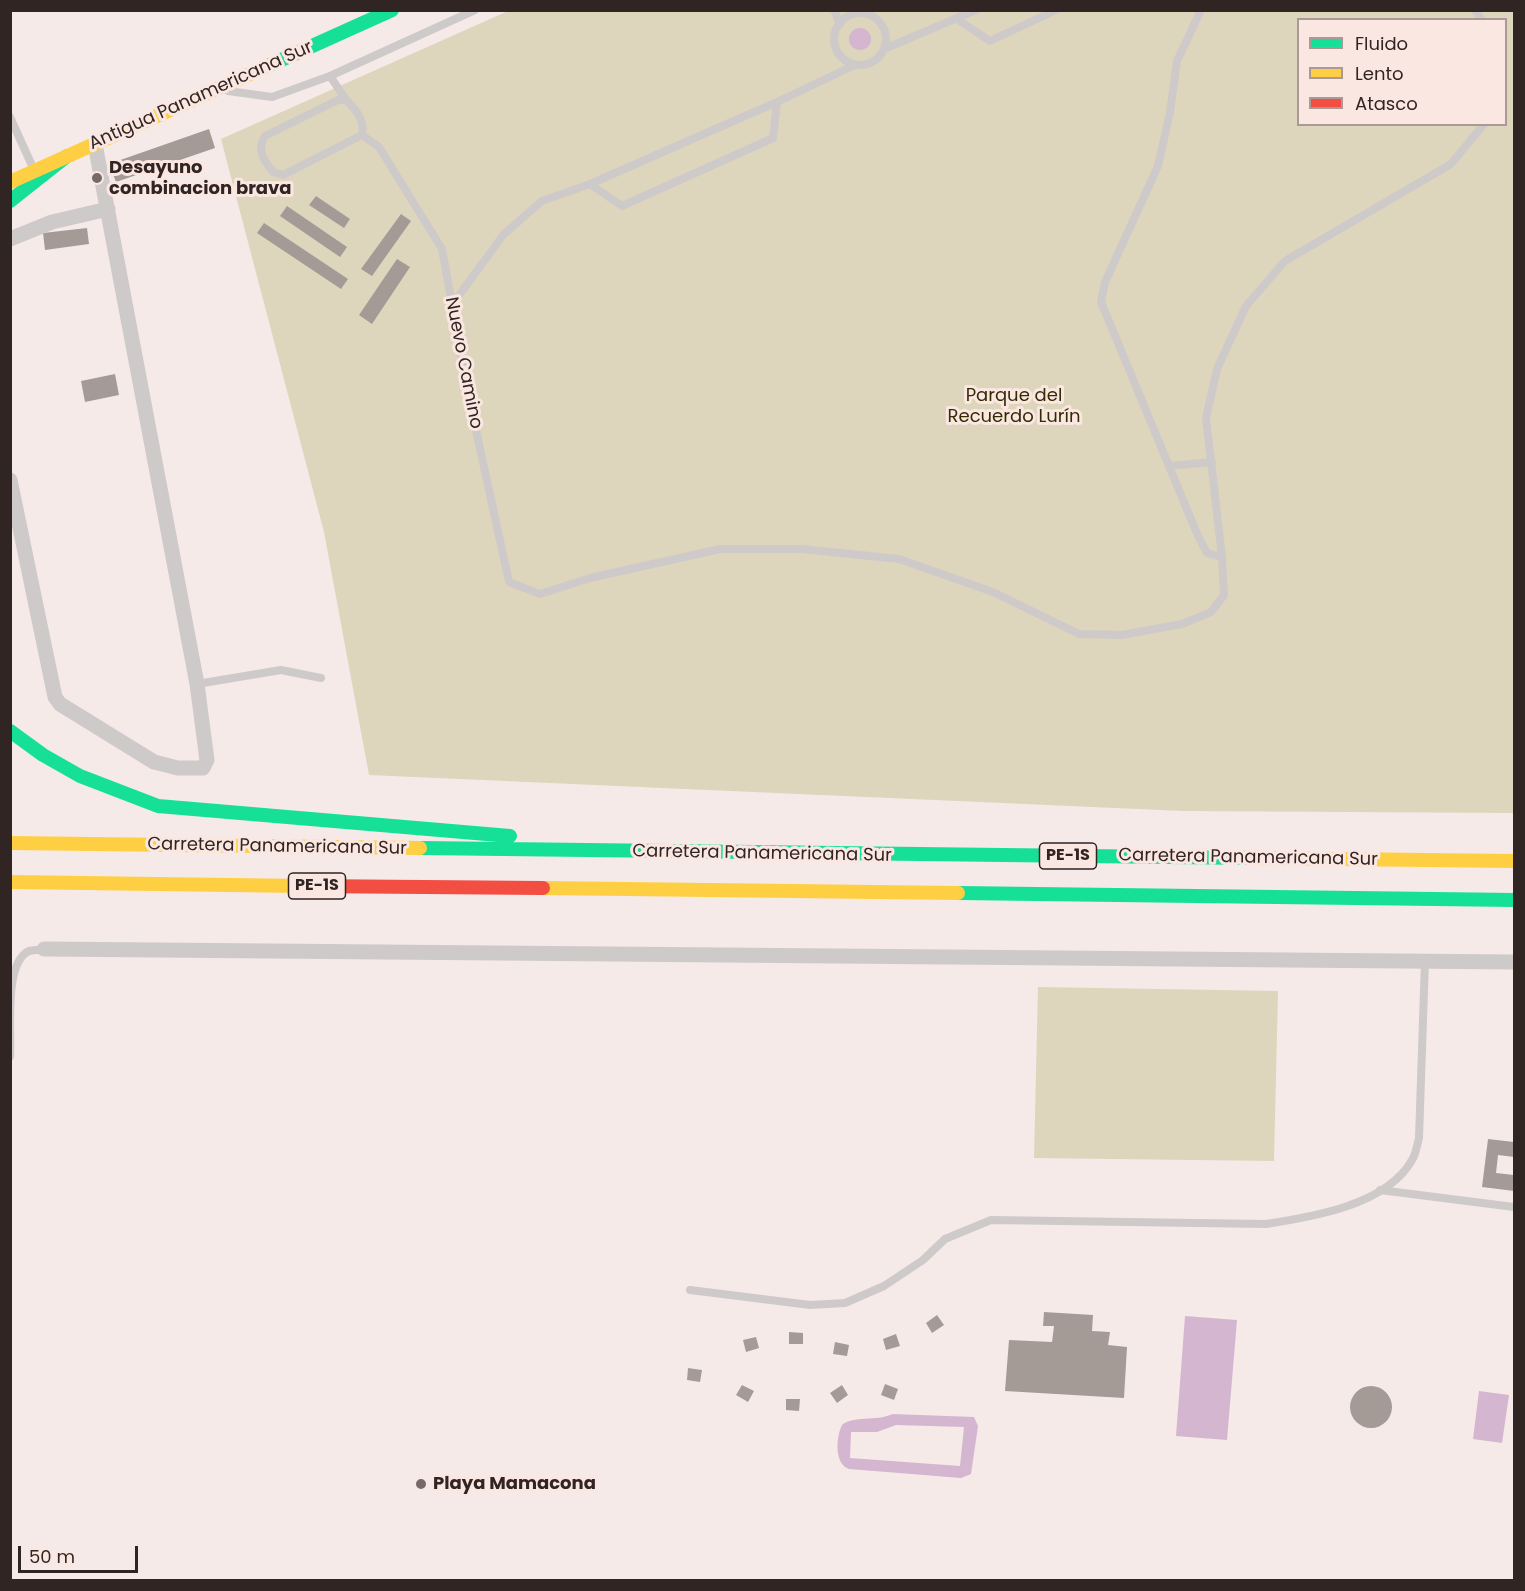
<!DOCTYPE html>
<meta charset="utf-8">
<style>
body{margin:0}
#map{position:relative;width:1525px;height:1591px;overflow:hidden;background:#f5eae8;font-family:Poppins,sans-serif}
canvas{display:block}
.frame{position:absolute;inset:0;border:12px solid #312523;pointer-events:none}
.legend{position:absolute;left:1297px;top:18px;width:210px;height:108px;box-sizing:border-box;background:#fbe7e2;border:2px solid #aa9996;margin:0;padding:8px 10px;list-style:none;font-size:18px;color:#312523}
.legend li{display:flex;align-items:center;gap:12px;height:30px}
.legend b{width:30px;border:2px solid #aa9996}
.scale{position:absolute;left:18px;top:1546px;width:120px;height:27px;box-sizing:border-box;border:3px solid #312523;border-top:0;padding-left:8px;font-size:18px;line-height:21px;white-space:nowrap;color:#312523;-webkit-text-stroke:4px #fbe7e2;paint-order:stroke}
</style>
<div id="map">
<canvas width="1525" height="1591"></canvas>
<div class="frame"></div>
<ul class="legend">
<li><b style="height:8px;background:#16e098"></b>Fluido</li>
<li><b style="height:8px;background:#ffcf43"></b>Lento</li>
<li><b style="height:8px;background:#f24e42"></b>Atasco</li>
</ul>
<div class="scale">50 m</div>
</div>
<script>
const ctx = document.querySelector('canvas').getContext('2d');
ctx.lineJoin = 'round';
function paint(path, color) { ctx.fillStyle = color; ctx.fill(path, 'evenodd'); }
function stroke(path, color, width, dash) { ctx.strokeStyle = color; ctx.lineWidth = width; ctx.lineCap = dash ? 'butt' : 'round'; ctx.setLineDash(dash || []); ctx.stroke(path); }
function label(font, color, halo, rows, align = 'center') {
  ctx.font = font + ' Poppins,sans-serif'; ctx.lineWidth = 6; ctx.setLineDash([]); ctx.textBaseline = 'middle'; ctx.strokeStyle = halo; ctx.fillStyle = color; for (const [text, x, y, turn = 0] of rows) {
    ctx.save(); ctx.translate(x, y); ctx.rotate((+turn || 0) * Math.PI / 180); ctx.textAlign = isNaN(turn) ? turn : align; if (halo) ctx.strokeText(text, 0, 0); ctx.fillText(text, 0, 0); ctx.restore();
  }
}
paint(new Path2D(`
 M508,11h1006v802l-331,-2 -814,-36 -45,-243 -103,-393zM1298,20h208v104h-208z
 M1038,987l240,4 -4,170 -240,-3z`), '#ded5bd');
paint(new Path2D(`
 M849 39a11 11 0 1 1 22 0a11 11 0 1 1-22 0Z
 M1185,1316l52,4 -10,120 -51,-4z
 M1479,1391l30,4 -7,48 -29,-4z
 M893,1414l81,3 4,9 -7,48 -10,4 -112,-9c-15,-5 -13,-32 -7,-44 12,-10 32,-3 51,-11zM896,1425l68,2 -4,39 -110,-8 1,-26h26z`), '#d4b6d0');
paint(new Path2D(`
 M209,129l6,19 -99,34 -7,-18z
 M316,196l34,23 -6,9 -35,-23z
 M287,206l60,41 -7,10 -60,-41z
 M401,214l10,7 -39,55 -11,-7z
 M264,223l84,56 -7,10 -84,-56z
 M87,228l2,16 -44,6 -2,-17z
 M397,259l13,8 -38,57 -13,-9z
 M115,374l4,21 -34,7 -4,-21z
 M1488,1139l26,3v15l-16,-2 -2,18 18,2v16l-32,-4z
 M1044,1312l49,3 -1,16 18,1 -2,13 19,2 -3,51 -119,-7 4,-51 43,2 2,-16h-11z
 M937,1315l7,10 -12,8 -6,-10z
 M789,1332l14,1v11h-14z
 M896,1334l4,12 -14,4 -3,-11z
 M756,1337l3,11 -13,4 -3,-12z
 M835,1342l14,3 -2,11 -14,-2z
 M688,1368l14,2 -2,12 -13,-2z
 M885,1384l13,5 -4,11 -13,-5z
 M742,1385l12,6 -6,11 -12,-7z
 M842,1385l6,10 -11,8 -7,-10z
 M1350 1407a21 21 0 1 1 42 0a21 21 0 1 1-42 0Z
 M786,1399h14l-1,12 -13,-1z`), '#a49b96');
stroke(new Path2D(`
 M834,10l6,14
 M1201,10l-24,51 -7,51 -12,54 -53,116 -4,20 97,234 9,17 15,4
 M1475,10l7,10
 M834 39a26 26 0 1 1 52 0a26 26 0 1 1-52 0Z
 M957,19l33,22 66,-31
 M884,49l92,-39
 M330,76l16,24
 M228,91l44,6 58,-21 145,-66
 M338,100h8c10,9 19,21 16,35l-79,40 -10,-3c-9,-11 -17,-23 -8,-36z
 M10,117l24,53
 M362,135l17,12 63,102 27,149 40,184 31,12 50,-16 130,-29h82l97,10 94,33 86,42 43,1 60,-11 29,-12 13,-17 -2,-38 -16,-139 11,-49 29,-63 39,-45 166,-97 33,-40
 M590,184l32,22 151,-68 4,-36
 M451,306l53,-72 38,-33 48,-17 187,-82 78,-37
 M1169,466l43,-4
 M197,684l84,-14 40,8
 M10,1057c2,-24 -7,-94 19,-106 4,-1 11,-1 15,-2
 M1380,1190l134,17
 M690,1290l120,15 35,-2 39,-17 39,-26 22,-21 46,-19 275,4c46,-7 121,-19 146,-64 4,-6 5,-15 7,-22l6,-177`), '#cfcaca', 8);
stroke(new Path2D(`
 M10,239l42,-17 56,-13
 M10,480l45,217 5,7 94,58 24,6h25l4,-8 -10,-76 -102,-540
 M44,949l1470,13`), '#cfcaca', 15);
stroke(new Path2D(`
 M270,65l122,-55
 M10,201l57,-45
 M10,731l33,24 37,21 78,30 352,30
 M420,848l833,10
 M958,893l556,7`), '#16e098', 14);
stroke(new Path2D(`
 M10,182l260,-117
 M10,843l410,5
 M1253,858l261,3
 M10,882l294,4
 M543,888l415,5`), '#ffcf43', 14);
stroke(new Path2D(`
 M304,886l239,2`), '#f24e42', 14);
for (const [x, y, r, color] of [
 [97,178,6,"#766a68"],
 [421,1484,6,"#766a68"]
]) { const dot = new Path2D(); dot.arc(x, y, r, 0, 2 * Math.PI); ctx.fillStyle = color; ctx.fill(dot); stroke(dot, '#fbe7e2', 2); }
for (const [x, y, w] of [
 [1068,856,57],
 [317,886,57]
]) { const box = new Path2D(); box.roundRect(x - w / 2, y - 13, w, 26, 4.5); ctx.fillStyle = '#fbe7e2'; ctx.fill(box); stroke(box, '#312523', 1.5); }
label('bold 16px', '#312523', null, [
 ["PE-1S",1068,856],
 ["PE-1S",317,886]
]);
label('18px', '#312523', '#fbe7e2', [
 ["Antigua Panamericana Sur",201,96,-24],
 ["Nuevo Camino",463,363,79],
 ["Carretera Panamericana Sur",277,847,1],
 ["Carretera Panamericana Sur",762,854,1],
 ["Carretera Panamericana Sur",1248,858,1]
]);
label('bold 18px', '#312523', '#fbe7e2', [
 ["Desayuno",109,168],
 ["combinacion brava",109,189],
 ["Playa Mamacona",433,1484]
], 'left');
label('18px', '#332c02', '#fbe7e2', [
 ["Parque del",1014,396],
 ["Recuerdo Lurín",1014,417]
]);
</script>
